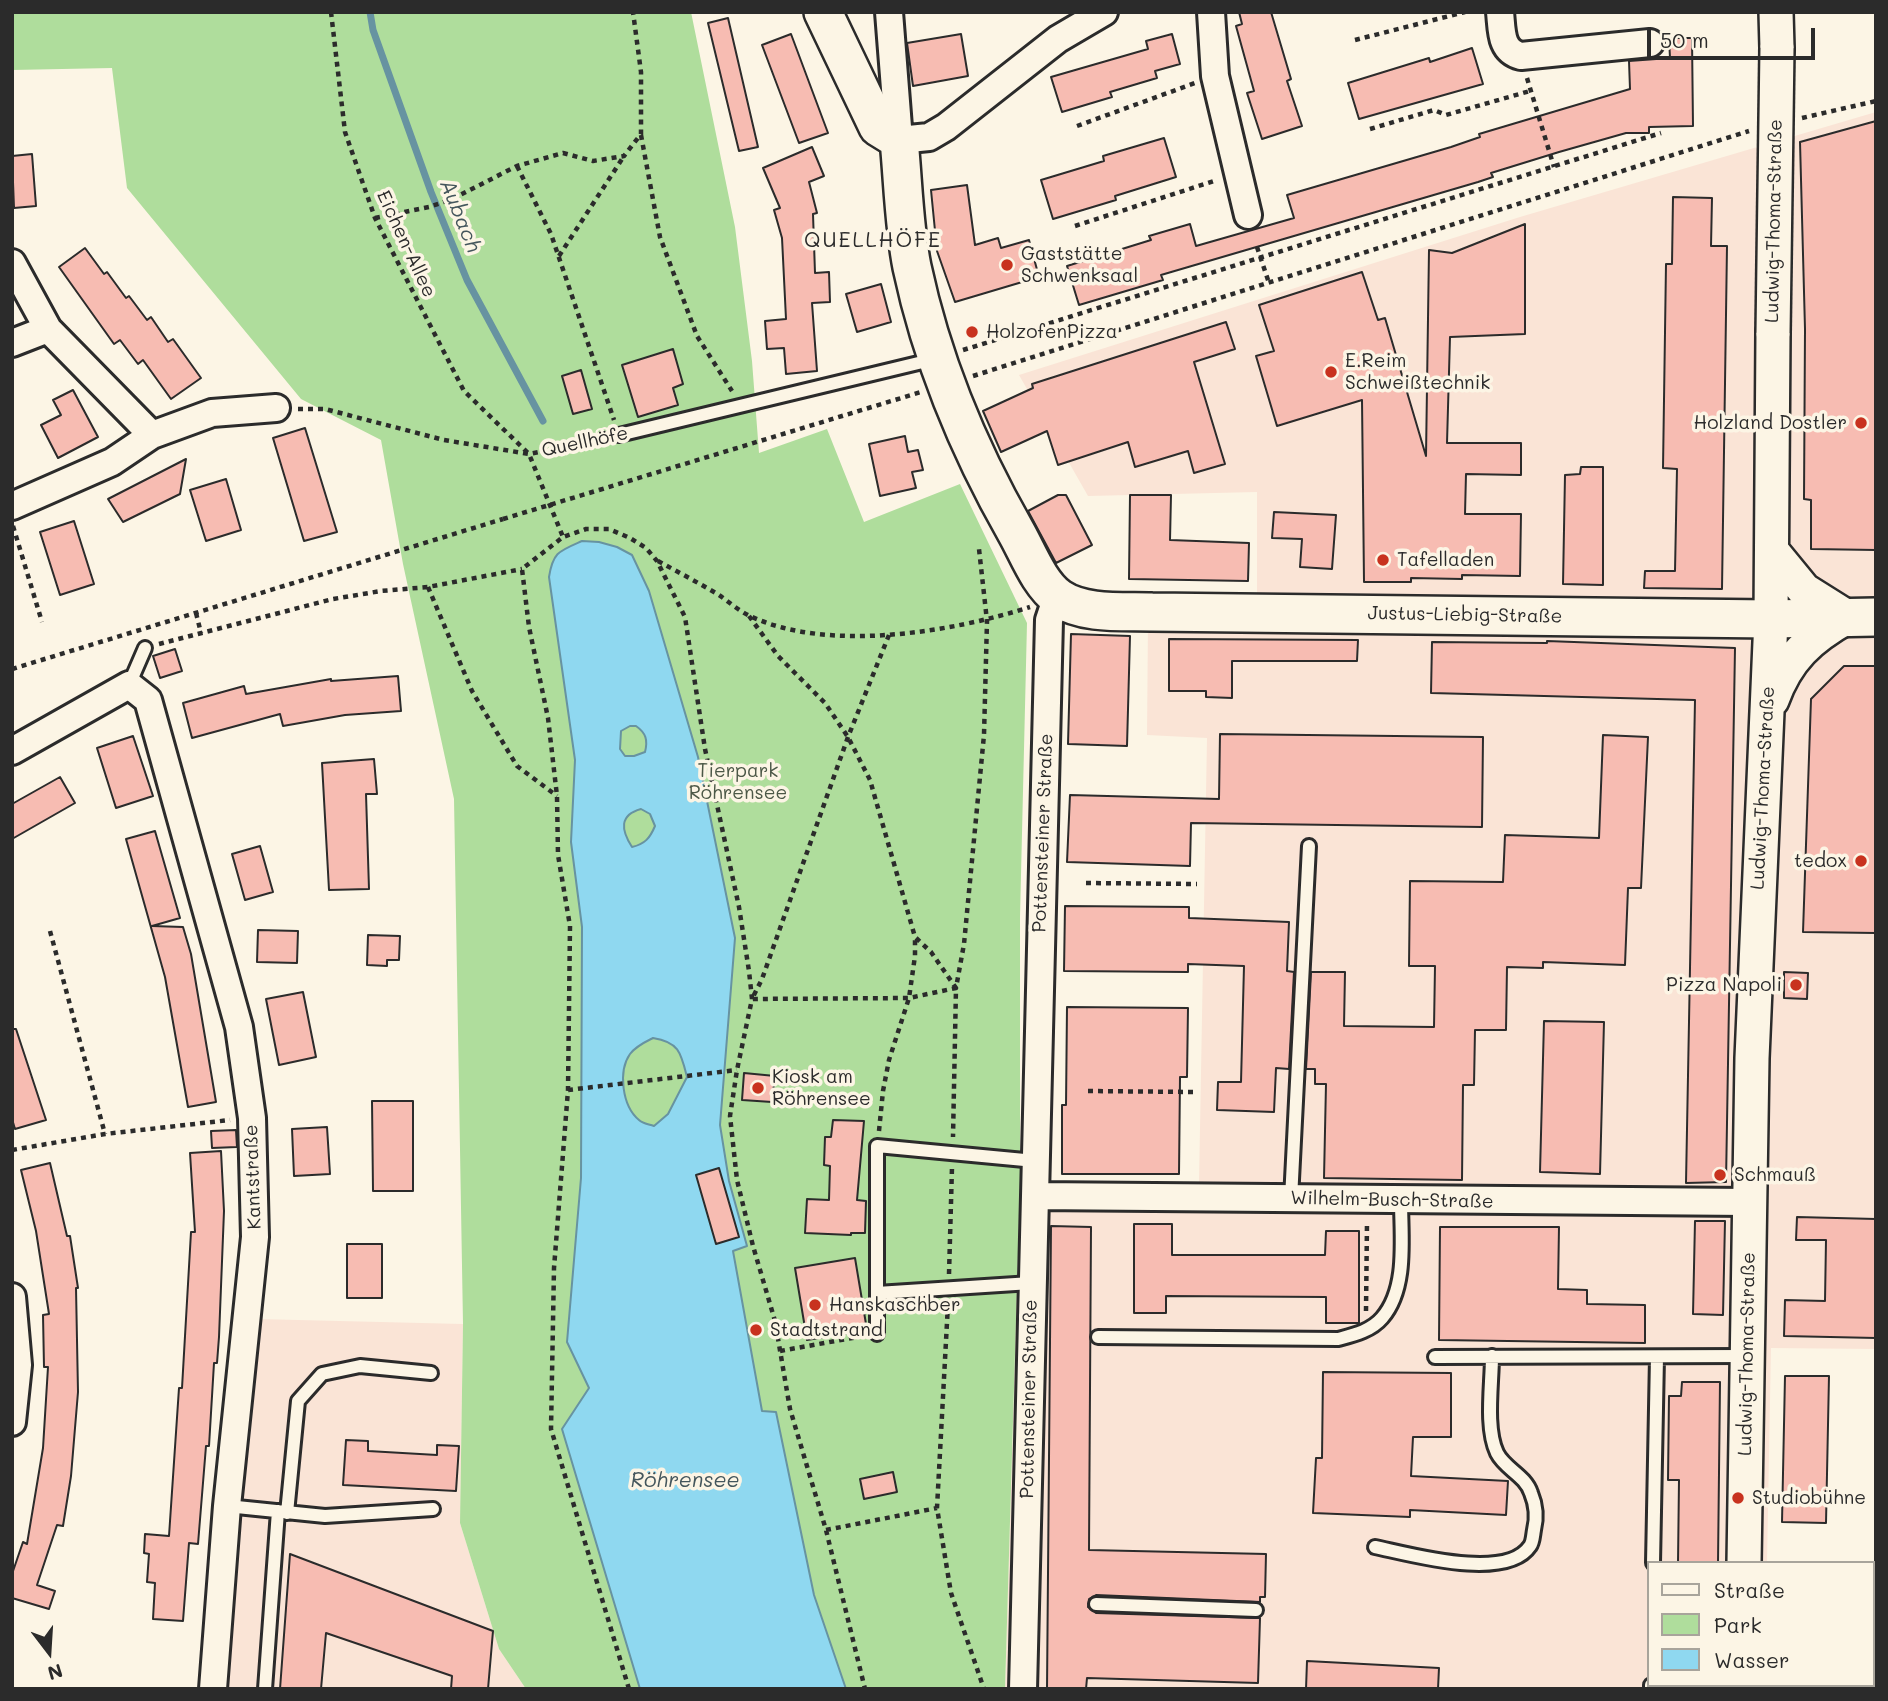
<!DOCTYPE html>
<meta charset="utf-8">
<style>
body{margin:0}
#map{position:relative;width:1888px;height:1701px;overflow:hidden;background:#fcf5e5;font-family:Mali,sans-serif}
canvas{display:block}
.frame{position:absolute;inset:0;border:14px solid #2b2b2b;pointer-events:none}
.legend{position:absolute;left:1647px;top:1561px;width:228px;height:126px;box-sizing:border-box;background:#fcf5e5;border:2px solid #a8a49b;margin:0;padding:9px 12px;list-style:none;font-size:21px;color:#2b2b2b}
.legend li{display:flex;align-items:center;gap:14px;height:35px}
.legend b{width:35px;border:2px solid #a8a49b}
.north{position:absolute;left:14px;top:1617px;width:70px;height:70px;-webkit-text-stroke:5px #fcf5e5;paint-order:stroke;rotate:163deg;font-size:19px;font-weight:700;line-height:28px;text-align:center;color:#2b2b2b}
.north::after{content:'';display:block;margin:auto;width:24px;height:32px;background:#2b2b2b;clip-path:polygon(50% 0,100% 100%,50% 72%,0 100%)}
.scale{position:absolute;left:1647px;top:28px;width:168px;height:32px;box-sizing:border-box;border:4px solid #2b2b2b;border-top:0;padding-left:9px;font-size:21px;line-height:24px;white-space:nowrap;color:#2b2b2b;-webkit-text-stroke:5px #fcf5e5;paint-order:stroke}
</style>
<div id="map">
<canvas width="1888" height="1701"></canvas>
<div class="frame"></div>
<ul class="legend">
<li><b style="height:9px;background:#fcf5e5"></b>Straße</li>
<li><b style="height:19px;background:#afdd9c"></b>Park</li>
<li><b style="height:19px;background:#8fd8f0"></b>Wasser</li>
</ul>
<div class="north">N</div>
<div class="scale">50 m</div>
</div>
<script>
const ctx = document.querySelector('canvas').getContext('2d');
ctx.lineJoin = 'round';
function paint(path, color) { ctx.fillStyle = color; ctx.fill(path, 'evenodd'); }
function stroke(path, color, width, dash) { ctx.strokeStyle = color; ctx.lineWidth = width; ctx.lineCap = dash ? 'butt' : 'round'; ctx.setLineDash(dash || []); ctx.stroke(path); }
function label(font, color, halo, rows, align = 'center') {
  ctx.font = font + ' Mali,sans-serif'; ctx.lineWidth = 7; ctx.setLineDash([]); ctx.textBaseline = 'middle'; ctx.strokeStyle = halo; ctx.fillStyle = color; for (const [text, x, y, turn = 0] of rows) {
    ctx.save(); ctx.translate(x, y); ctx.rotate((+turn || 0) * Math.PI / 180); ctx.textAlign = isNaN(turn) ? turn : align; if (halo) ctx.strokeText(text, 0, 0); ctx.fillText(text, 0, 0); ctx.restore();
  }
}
paint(new Path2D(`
 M1876,112v1237l-105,-1 -4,215h-119v122h117v4h-760l15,-503 179,-2 8,-446 -60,-3 1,-113 109,1v-131l-169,4 -69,-121 501,-158z
 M257,1319l206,5 -3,199 39,126 27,40h-301z`), '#fae4d6');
paint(new Path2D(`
 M12,12h679l44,215 17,134 7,92 68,-24 37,93 96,-38 67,139 -7,294v269l-15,503h-479l-27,-40 -39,-126 3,-199 -9,-525 -51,-235 -22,-124 -80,-41 -174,-211 -15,-120 -100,2z`), '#afdd9c');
const water = new Path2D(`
 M582,541l17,1 18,5 15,8 17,36 49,166 37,181 -15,187 9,56 18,65 -14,5 29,160 14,1 38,183 32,94h-206l-78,-260 27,-41 -22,-46 14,-164 1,-251 -11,-85 4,-82 -26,-183c4,-25 10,-26 33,-36zM630,726h6c10,7 12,14 9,26l-11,4h-9l-5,-7 1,-18zM641,809l9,5 5,12c-5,12 -10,18 -23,21 -11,-17 -13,-32 9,-38zM653,1038c26,4 28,15 34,39l-19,37 -14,12c-5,-2 -11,-2 -15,-6 -17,-14 -21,-49 -9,-66 6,-8 15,-12 23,-16z`);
paint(water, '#8fd8f0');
stroke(water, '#6793a1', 2);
stroke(new Path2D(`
 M370,12l3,18 58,162 36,88 76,141`), '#6793a1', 7);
const building = new Path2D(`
 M1239,12h32l20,67 -4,2 15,45 -40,13 -15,-46 7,-2 -18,-65 6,-2z
 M728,18l30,129 -19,4 -31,-128z
 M791,34l37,99 -29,10 -37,-98z
 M961,34l7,42 -55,10 -6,-43z
 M1172,34l8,30 -25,7 2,7 -47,14 2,5 -50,15 -11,-35 97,-28 -2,-8z
 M1669,38h23l1,88 -44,1v6h-23l-67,19 -68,21 2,4 -15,5 -317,93 2,5 -84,25 -12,-39 84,-26 -2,-4 41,-12 6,22 98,-28 -7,-23 164,-48 29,-10 -1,-3 151,-45 -1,-28 41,-3z
 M1472,48l11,36 -124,35 -11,-36 81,-25 1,4z
 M1876,121v429l-65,-1v-49l-7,-1 1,-170 -5,-187z
 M1164,138l12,39 -61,19 1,4 -63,19 -12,-39 63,-19 -1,-5z
 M812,147l12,29 -15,6 8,31 -4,1 2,59 14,-1 1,30 -18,1 5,68 -31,3 -2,-26 -17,1 -2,-28 21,-2 -4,-81 -8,-28 6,-2 -17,-40z
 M32,154l4,52 -22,2 -2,-52z
 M967,185l8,60 23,-7 3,10 28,-8 10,37 -84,25 -18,-51 -6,-61z
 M1673,197l39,1 -1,48h16l-5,343 -78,-1 1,-17h30l2,-102 -14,-1 3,-204h6z
 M1525,224v110l-75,3 -3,106h74v32l-55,-1 -1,40h56l-1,62 -58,-1v4l-51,-1v4h-47l-2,-182 -85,26 -21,-70 18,-5 -15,-46 103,-33 16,48 7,-2 41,138 3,-206 23,3z
 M85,248l19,26 3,-2 19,26 3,-2 18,24 4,-3 17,25 5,-3 28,39 -30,21 -28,-39 -5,4 -18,-24 -6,4 -55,-77z
 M881,284l10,38 -34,10 -11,-38z
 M1226,322l9,27 -41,13 31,102 -31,9 -6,-22 -53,16 -7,-25 -70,23 -11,-34 -46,21 -18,-41 50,-23 -1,-4z
 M673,349l10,35 -10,4 5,17 -40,12 -16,-52z
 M581,370l11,39 -19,5 -11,-38z
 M73,390l25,47 -40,21 -17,-33 20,-10 -8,-15z
 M305,428l32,104 -33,9 -31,-103z
 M905,436l3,16 10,-2 5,20 -11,2 4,16 -36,8 -11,-52z
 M186,459l-6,35 -57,28 -15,-23z
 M1581,467h22v118l-40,-1 2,-109 15,-1z
 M226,479l15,51 -35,11 -16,-51z
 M1058,495h8l26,50 -36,18 -28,-52z
 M1130,495h41l-1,45 79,3 -1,38 -119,-2z
 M1274,512l62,3 -4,54 -32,-2 2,-28 -30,-1z
 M74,521l20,63 -34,11 -20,-63z
 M1071,634l59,2 -3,110 -59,-2z
 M1169,639l189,1 -1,21h-125v37l-26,-1v-6h-37z
 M1547,641l188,7 -9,534 -40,1 9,-483 -264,-7 1,-51 115,1z
 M175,649l7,22 -22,7 -7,-22z
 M1844,666h32v267l-73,-1 8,-233z
 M398,676l3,35 -56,4 -62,11 -3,-12 -88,24 -9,-35 61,-17 2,8 85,-15v2z
 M1220,734l263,3 -1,90 -291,-4 -1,43 -123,-4 3,-67 149,4z
 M1603,735l45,2 -7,151h-13l-3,77 -82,-3v6l-36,-1 -1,63h-31l-1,55h-11l-1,95 -138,-2 2,-94h-11v-15h-9l5,-97h34l-1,54 90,1 1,-61h-26l1,-85 93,1 2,-47 94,3z
 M133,736l20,60 -37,12 -19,-60z
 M374,759l3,35h-11l3,95 -40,1 -7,-127z
 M60,777l15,26 -63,36v-35z
 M155,831l25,87 -28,8 31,1 8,27 25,148 -28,5 -23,-130 -39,-138z
 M260,846l13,46 -28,8 -13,-46z
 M1065,906l124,1v11l100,4 -2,49 7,1 -5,97 -13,-1 -2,44 -57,-2 1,-28h23l3,-116 -56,-2v8l-124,-1z
 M258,930l40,1 -1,32 -40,-1z
 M368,935l32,1 -1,24h-12v6l-20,-1z
 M1784,972l24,1 -1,26 -23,-1z
 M303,992l13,65 -37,8 -13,-66z
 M1067,1007l121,1 -1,69h-7l-1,97h-117v-69h4z
 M1544,1021l60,1 -4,152 -60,-2z
 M12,1029h4l30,91 -31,9 -3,-10z
 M744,1073l31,3 -3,26 -30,-2z
 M372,1101h41v90h-40z
 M833,1120l31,1 -7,79 9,1 -1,32h-14v2l-46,-2 2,-34 22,1 1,-34 -6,-1 1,-28h6z
 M327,1127l3,47 -36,2 -2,-47z
 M236,1130l1,17 -25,1 -1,-17z
 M221,1151l3,60 -5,126 -2,26h-3l-5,83h-3l-8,98 -9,-1 -6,78 -30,-2 2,-36 -8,-1 2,-28 -5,-1 1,-19 24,2 10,-148h3l9,-156h4l-5,-79z
 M50,1163l17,73h3l8,52h-2l2,104 -7,84 -8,50 -6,-1 -20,60 18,6 -6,18 -37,-11v-24l11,-32 4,2 16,-96 5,-81h-4l-1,-52 6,-1 -13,-83 -15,-61z
 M719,1168l20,69 -23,7 -20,-69z
 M1797,1217l79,2v119l-92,-2 1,-36 40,1 1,-61h-30z
 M1695,1221h30l-2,94 -30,-1z
 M1134,1224h38v31h153l1,-24h33v92h-33v-26l-160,-1v17h-32z
 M1051,1226l40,1 -2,323 177,4 -1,43h-5v5l-164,-7 -7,4 -1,8 8,6 164,5 -2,65 -171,-5 -1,11h-39z
 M1440,1227h119l-1,62 29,1v14l58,1v38l-206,-3z
 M347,1244h35v54h-35z
 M855,1258l12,72 -60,10 -12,-72z
 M1323,1372l128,1v64h-38l-2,39 97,5 -2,34 -96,-5v7l-97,-4 3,-55h6z
 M1785,1376h44l-3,147 -44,-1z
 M1682,1382h38l-2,181h-40l1,-83h-11l1,-84h12z
 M346,1440l22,1v10l69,4v-10l22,1 -3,45 -113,-6z
 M893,1472l4,20 -33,7 -4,-20z
 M290,1554l203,77 -5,58h-37l1,-13 -126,-43 -5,56h-41z
 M1307,1661l132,7 -1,21h-132z`);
paint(building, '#f7bcb2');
stroke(building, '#2b2b2b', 2);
const service = new Path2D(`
 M619,435l316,-76
 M129,685l16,-37
 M1291,1199l18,-353
 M877,1293l154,-10
 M877,1334v-188l158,15
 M1098,1337l240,2c15,-4 33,-8 44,-21 26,-30 19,-81 19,-118
 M1435,1357l312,-1
 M227,1506l98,10 108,-7
 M287,1513l11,-112 24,-27 38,-8 71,7
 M1375,1547c34,7 131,35 155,-1 3,-4 3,-11 4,-16 3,-12 2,-25 -3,-37 -6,-18 -26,-24 -34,-40 -12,-25 -5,-69 -5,-97
 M1653,1563l4,-206
 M1096,1604l160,6
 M265,1689l13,-178
 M1651,1689v-4`);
const minor = new Path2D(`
 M889,12l10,128 30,-3 17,-10 112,-88 46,-27
 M1211,12l4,64 33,139
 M1500,12c2,18 0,39 21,44l129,-13
 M12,263l36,66 104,106
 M12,343l36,-14
 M12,506l100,-44 40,-27 60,-22 64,-5
 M12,751l117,-66 19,15 91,327 13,91 3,119 -28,269 -14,183
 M1035,1196l714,6
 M12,1297l6,68 -6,57
 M1872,1639h4
 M1023,1689l26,-1069 8,-24`);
const tertiary = new Path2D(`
 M1776,12l1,36
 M1772,551l32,39 43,27
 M1772,700c15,-42 38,-62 75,-83
 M1744,1563l8,-505 19,-439 2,-286
 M1741,1689v-4`);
const secondary = new Path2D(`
 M823,12l55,115 21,13c4,40 5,88 13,127 20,94 56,181 104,265 12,21 23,52 43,66 25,17 65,13 93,14l619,7 105,-2`);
stroke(service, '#2b2b2b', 18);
stroke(minor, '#2b2b2b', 32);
stroke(tertiary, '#2b2b2b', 38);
stroke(secondary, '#2b2b2b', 42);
stroke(new Path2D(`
 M331,12l14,120 30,86 89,173 65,63 34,83
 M1355,40l110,-28
 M1527,78l27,89
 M1802,118l74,-17
 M1077,126l118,-43
 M1370,129l64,-19 12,5 84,-24
 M641,135l19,102 37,99 35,55
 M517,166l34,68 63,186
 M375,218l54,-11 23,-8 65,-33 46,-13 30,8 31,-5 17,-22v-62l-8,-60
 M1075,226l142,-46
 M1257,247l12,36
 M559,256l65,-100
 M963,350l698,-217
 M973,376l776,-245
 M298,409h27l119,31 85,14 76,-15
 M599,490l322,-98
 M13,526l29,96
 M658,561c20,11 41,22 61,34 10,7 20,16 31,21 78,37 202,16 280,-9
 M428,587l44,104 45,75 40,30
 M196,613l5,20
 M749,616l29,40 47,47 23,34 22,43 45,157 16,15 25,36 -3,149
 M889,635l-41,102 -86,242 -10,20 157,-1 47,-10 8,-44 20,-209 3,-114 -8,-72
 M159,644l174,-45 48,-8 47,-4 94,-18
 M12,669l491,-150
 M1086,883l111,1
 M50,931l55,203
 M568,1090l169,-20
 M1088,1091l105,1
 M879,1131l4,-40 6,-31 20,-62 6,-42v-19
 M12,1150l93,-16 125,-14
 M949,1274l3,-107
 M948,1304l-11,204 14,85 33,96
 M1366,1311l1,-89
 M780,1351l83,-15
 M826,1530l111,-22
 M629,1689l-78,-260 3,-161 14,-178 2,-164 -12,-71 -1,-59 -9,-78 -19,-91 -7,-58 41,-32 23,-8h23l21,9 16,10 11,13 28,56 20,132 34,158 10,64 3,28 -15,71 -7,46 7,64 16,66 22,75 15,88 36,121 39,159`), '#2b2b2b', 4.5, [5, 5]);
stroke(service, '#fcf5e5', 12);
stroke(minor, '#fcf5e5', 26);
stroke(tertiary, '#fcf5e5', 33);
stroke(secondary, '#fcf5e5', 37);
const tertiaryBridge = new Path2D(`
 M1773,333l4,-285`);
stroke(tertiaryBridge, '#2b2b2b', 38, []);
stroke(new Path2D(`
 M503,519l96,-29`), '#2b2b2b', 4.5, [5, 5]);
stroke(tertiaryBridge, '#fcf5e5', 33);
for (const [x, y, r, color] of [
 [1007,265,7,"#c8321e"],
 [972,332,7,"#c8321e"],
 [1331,372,7,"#c8321e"],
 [1861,423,7,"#c8321e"],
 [1383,560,7,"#c8321e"],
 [1861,861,7,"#c8321e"],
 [1796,985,7,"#c8321e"],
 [758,1088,7,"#c8321e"],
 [1720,1175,7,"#c8321e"],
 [815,1305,7,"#c8321e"],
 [756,1330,7,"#c8321e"],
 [1738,1498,7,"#c8321e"]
]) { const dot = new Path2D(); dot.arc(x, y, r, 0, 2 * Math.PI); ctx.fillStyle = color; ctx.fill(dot); stroke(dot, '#fcf5e5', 2.5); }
label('19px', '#2b2b2b', '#fcf5e5', [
 ["Ludwig-Thoma-Straße",1774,221,-89],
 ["Eichen-Allee",406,244,65],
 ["Quellhöfe",585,442,-12],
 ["Justus-Liebig-Straße",1465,615,1],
 ["Ludwig-Thoma-Straße",1763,788,-87],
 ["Pottensteiner Straße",1043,833,-88],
 ["Kantstraße",253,1177,-92],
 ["Wilhelm-Busch-Straße",1392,1200,1],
 ["Ludwig-Thoma-Straße",1747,1354,-89],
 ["Pottensteiner Straße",1029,1399,-89]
]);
label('19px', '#2b2b2b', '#fcf5e5', [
 ["Gaststätte",1021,254],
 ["Schwenksaal",1021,276],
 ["HolzofenPizza",986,332],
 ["E.Reim",1345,361],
 ["Schweißtechnik",1345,383],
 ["Holzland Dostler",1847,423,"right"],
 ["Tafelladen",1397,560],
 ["tedox",1847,861,"right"],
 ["Pizza Napoli",1782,985,"right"],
 ["Kiosk am",772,1077],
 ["Röhrensee",772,1099],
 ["Schmauß",1734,1175],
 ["Hanskaschber",829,1305],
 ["Stadtstrand",770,1330],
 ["Studiobühne",1752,1498]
], 'left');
label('19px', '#4c5847', '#fcf5e5', [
 ["Tierpark",738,771],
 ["Röhrensee",738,793]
]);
label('italic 21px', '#44565c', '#fcf5e5', [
 ["Aubach",460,216,68],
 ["Röhrensee",685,1481]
]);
ctx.letterSpacing = '2px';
label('21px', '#2b2b2b', '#fcf5e5', [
 ["QUELLHÖFE",873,241]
]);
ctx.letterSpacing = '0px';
</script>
